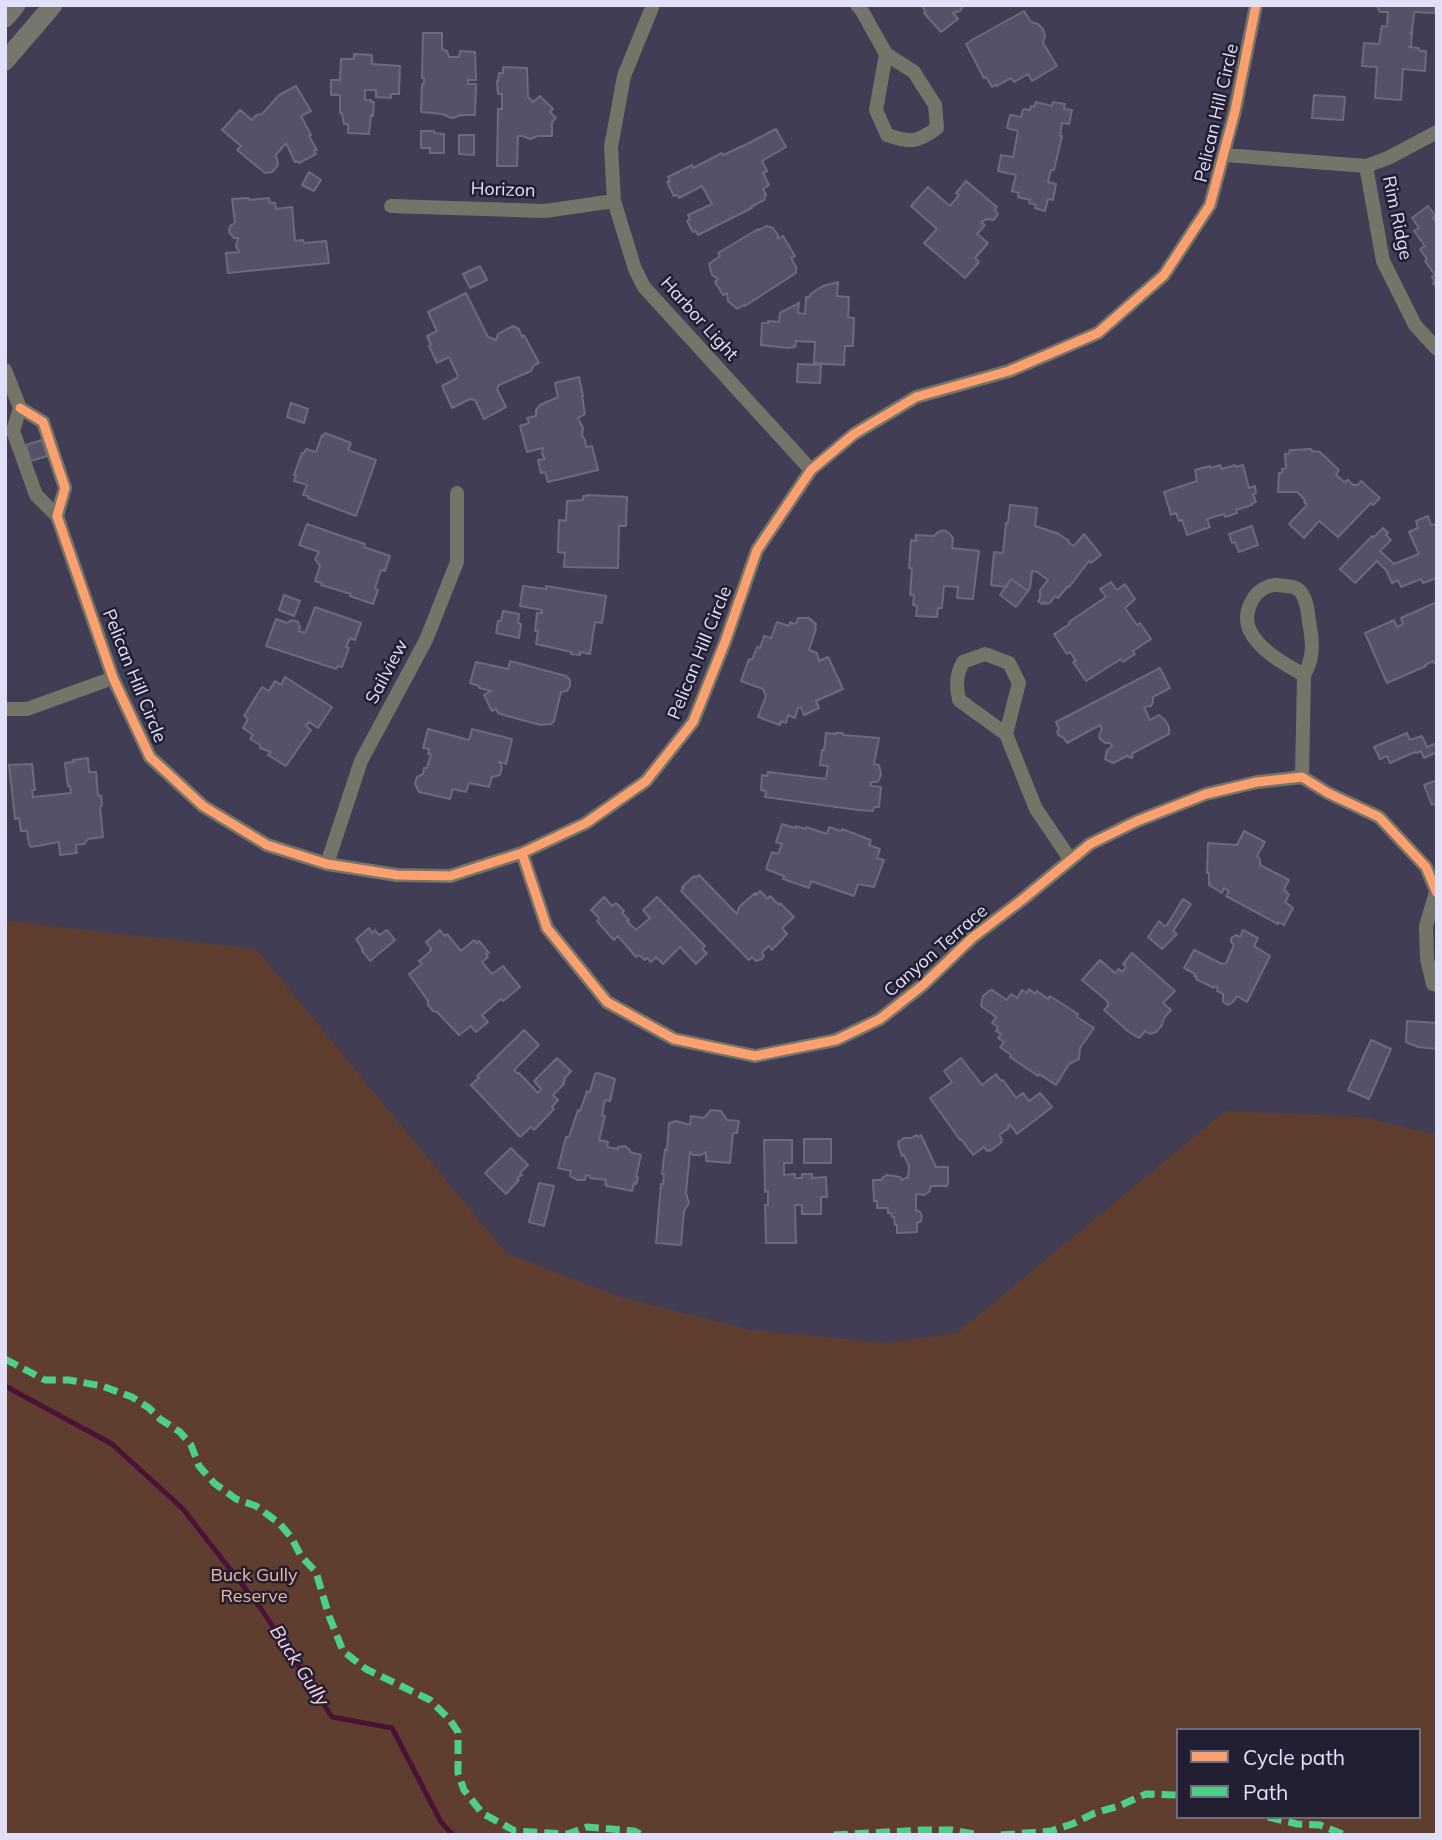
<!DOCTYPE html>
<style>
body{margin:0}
#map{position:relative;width:1442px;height:1840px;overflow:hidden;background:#403d54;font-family:Mulish,sans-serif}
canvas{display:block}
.frame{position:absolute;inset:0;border:7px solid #e2e0f9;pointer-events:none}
.legend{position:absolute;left:1176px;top:1728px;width:245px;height:91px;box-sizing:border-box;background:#221f32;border:2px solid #6f6c82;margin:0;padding:9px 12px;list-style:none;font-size:21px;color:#e2e0f9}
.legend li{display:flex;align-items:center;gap:14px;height:35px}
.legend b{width:35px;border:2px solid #6f6c82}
</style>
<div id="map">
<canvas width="1442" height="1840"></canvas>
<div class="frame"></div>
<ul class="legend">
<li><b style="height:9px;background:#fca06f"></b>Cycle path</li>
<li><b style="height:9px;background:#4dcf88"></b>Path</li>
</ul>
</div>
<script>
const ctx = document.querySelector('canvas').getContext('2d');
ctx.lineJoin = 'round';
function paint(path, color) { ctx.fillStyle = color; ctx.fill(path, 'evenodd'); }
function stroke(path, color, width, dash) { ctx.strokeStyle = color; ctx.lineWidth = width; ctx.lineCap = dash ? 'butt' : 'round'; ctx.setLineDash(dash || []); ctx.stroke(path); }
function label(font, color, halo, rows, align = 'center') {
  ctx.font = font + ' Mulish,sans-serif'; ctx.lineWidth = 5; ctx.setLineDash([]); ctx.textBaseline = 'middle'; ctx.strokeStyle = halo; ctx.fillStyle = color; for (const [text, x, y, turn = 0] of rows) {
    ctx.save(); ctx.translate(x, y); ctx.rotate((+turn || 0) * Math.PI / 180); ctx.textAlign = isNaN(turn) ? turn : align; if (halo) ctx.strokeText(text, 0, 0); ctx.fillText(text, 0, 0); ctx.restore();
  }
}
paint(new Path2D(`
 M5,921l251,28 251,305 114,43 132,33 135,13 69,-10 268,-222 138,6 74,18v700h-1432zM1178,1730h241v87h-241z`), '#603e2f');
stroke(new Path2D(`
 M5,1386l107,58 71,65 79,101 70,107 60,11 49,94 12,13`), '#4b1136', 5);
const building = new Path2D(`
 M921,5h43l-4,6 -7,2 5,6 -17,13 -17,-19 2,-1z
 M1376,5h59v8l-21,-1 -2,21h-2l2,1 -1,12 -2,1 10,1v3h7l-1,20 -22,-2 -2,31 -26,-2 2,-31 -15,-1 2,-23 15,1 3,-18 5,1 1,-15h-8z
 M1024,11l7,11 7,2 5,5 2,7 -2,7 14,23 -25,15 -4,-7 -14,8 -3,-4 -15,8 -1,-1 -3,2 -6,-10 -2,1 -18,-34 4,-2v-1z
 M423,33h19v16l5,2 2,6h10l1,-6 15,1 1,28h-8v4h8l-1,31h-13l-10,3 -10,-4 -21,-2 1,-28h2v-6h-2z
 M354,54l18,1v9l28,2 -1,28h-8v4l-15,-1v-7h-11v10h6v2h3l-1,14 -2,-1 -2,19 -21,-1v-9h-4l-2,-11h-2v-18h-9v-15h9l1,-21h13z
 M503,67l24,1 1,29 5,5 7,-6 13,13 -3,3 6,6 -4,4v14h-14l-8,3 -7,-3h-5l-1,30h-20l1,-57h4v-15h-4l-1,-13h1l1,-8h4z
 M296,86l15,25 -10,5 10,19 -2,1 8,14 -3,1 2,3 -17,9 -2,-2 -2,1 -9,-19 -11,13 2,2 1,7 -6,7 -7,1 -28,-23 4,-4 -19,-16 18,-20 12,10 4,-5 6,-1 17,-19z
 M1314,95l31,2 -2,23 -31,-2z
 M1036,102l16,4 1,-4 12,2 -1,5 8,1 -3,14 -7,-1 -2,13h2l-8,34h-3l-3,12 8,2 -3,16 -5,-1 -3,12 -10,-3 1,-3 -7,-2 1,-3 -12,-3 1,-4 -7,-2 4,-16 -18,-4 3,-16 12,2 5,-26 -11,-3 3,-13 11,2 2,-7 2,-1 5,1 1,-4 3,1z
 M776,129l10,18 -24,14 5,10 -4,2 6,12 -6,4 3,6 -2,5 -13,7 1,1 -54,27 -2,-4 -3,1 -6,-11 3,-2 -2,-4 24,-11 -10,-18 -23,12 -2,-3 -3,1 -7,-14 3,-1 -2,-4 24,-12 1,3 29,-15 1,2 24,-11z
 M421,131h13v2l10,1v19h-14v-5h-9z
 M459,135h15v20l-15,-1z
 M309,172l12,8 -7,11 -12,-6z
 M966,181l31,26 -2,3 3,4 -4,6 -7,-1 -6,3 4,3 -8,9 11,9 -13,15 4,4 -14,16 -41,-35 13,-14 -26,-23 17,-19 22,19 9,-11 -3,-2z
 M249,198v2l20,-2 1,5h5l1,6 16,-2 3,34 8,-1 1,3 22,-2 3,22 -101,10 -2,-20 13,-1 -3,-6 2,-8h-4l-5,-6 1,-6 5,-3 -3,-24z
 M1428,206l8,10 -3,2 4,5v65l-4,-5 2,-1 -3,-5 3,-2 -10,-14 2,-2 -7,-10 5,-3 -11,-15 5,-3 -7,-10z
 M766,226l7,2 5,7v4l5,-3 12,20 -4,2 5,9v6l-51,33 -1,-1 -7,4 -9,-8 -1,-8 -4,2 -8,-13 3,-3 -6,-4 -3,-11 11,-8 -2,-3 40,-24 1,1z
 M480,266l7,14 -17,8 -7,-14z
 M838,282l-1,14 12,1 -1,20 6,1 -1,28h-8l-1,19 -30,-2 1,-21 -19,-1 -1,6 -8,1 -26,-3 1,-22h6v-2l11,1 1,-9 19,-10 -1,10 7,1 1,-17h4v-3l13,-8z
 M466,293l22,44 8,3 2,-6 15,-8 6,3 3,8 2,-2 15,28 -5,2 -3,6 -32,14 -2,4 9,18 -22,12 -9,-19 -5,-1 -18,9 -10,-22 15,-8 1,-2 -9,-19 -12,6 -8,-17 2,-1 -4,-9 10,-5 -9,-19z
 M798,364l23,1 -1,18 -23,-1z
 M579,377l4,19h-1l3,18 -7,4 5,10 -1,7 3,5 1,7 6,-1 6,24 -50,12 -3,-10 -4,1 -3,-13 7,-1 -3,-5 1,-6 -16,4 -7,-26 9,-3 -2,-5 9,-2v-6l4,-5 18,-8 -3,-14z
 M291,403l17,6 -4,14 -17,-6z
 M325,433l26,10 -3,7 28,10 -20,56 -48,-18v-2l-5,-1 4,-10 -13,-4 2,-5 -2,-1 8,-22h2l2,-4 10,3 6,-17 2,1z
 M42,440l5,16 -16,5 -5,-16z
 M1311,449l1,2 8,1 19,18 -3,5 8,7 4,-2 5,5h5l3,-4 19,17 -7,7 -2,-2 -33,34 -19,-16 -15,17 -15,-14 18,-19 -3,-3 1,-2 -8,-8h-19l1,-19h3v-4l4,-1 -1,-14h4l1,-4h2z
 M1220,465l2,4 13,-4 1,2 7,-2 6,23 6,-2 1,7 -3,1 3,8 -4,1v2l-16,5 1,3 -12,4 -1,-3 -17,5 3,8 -23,8 -5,-15 -3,1 -3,-8 -5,2 -7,-23 33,-11 -2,-11 15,-4 1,2z
 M587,495l40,2 -1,29h-7l-1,42 -54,-1 1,-14 -7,-1 1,-32 7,1 1,-20 16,-1v-4h4z
 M1010,505l27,3 -2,18 24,8 10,7 -1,1 6,4 10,-12 17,21 -10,8 -2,-2 -20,26 -1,-1 -10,12 -3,-2 -5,7 -5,1 -1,-2 -2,2 -4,-3 2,-3v-8l8,-10 -11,-8 -5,-1 -2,17 -2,3 -17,-12 -5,8 -15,-2 3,-33 9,1 3,-30h2z
 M1428,516l3,9 6,-1v54l-14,5 -2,-4 -20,8 -3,-7 -6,3 -6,-13 -9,-9 -22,22 -15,-14 32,-33 1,2 10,-10 5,5 -2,2 5,5 -11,11 14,13 25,-10 -10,-22 9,-4 -2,-7z
 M307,524l58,20 -1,3 26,9 -5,15 -4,-1 -6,18 3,2 -5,14 -23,-8 1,-2 -30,-9 1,-2 -7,-2 5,-15 -5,-7 4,-7 -20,-7z
 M1252,526l6,19 -19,7 -4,-10 -3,1 -3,-9z
 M944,530l5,3 4,5 -1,10 27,3 -6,48 -16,-1 1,-11 -14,-1 -2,22h-4l-1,9 -21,-1 1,-10 -4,-1 1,-10h-4l2,-27h-3l2,-28 5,1v-6l18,1 4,-4z
 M1011,579l17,12 -12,16 -16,-12z
 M1111,582l6,8 8,-6 10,15 -10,9 12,17 3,-2 11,16 -18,12 2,3 -12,8 -2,-3 -35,22 -13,-19 3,-1 -6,-9 -3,2 -13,-20 16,-10 -1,-2 37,-25 -6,-8z
 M523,586l23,3v-3l60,10 -4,27 -7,-1 -5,32 -10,-2v3l-9,-1 1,-2 -36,-8 2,-13h-3l2,-18h5v-3l-22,-4z
 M284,595l16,6 -6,15 -15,-6z
 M1437,602v60l-3,1 -1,-2 -8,4 1,1 -39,17 -22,-50 29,-13 3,7 6,-3 -2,-6z
 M315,607l46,16 -6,17 -5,-2 -4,9 3,1 -7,19 -4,-1 -2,3 -70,-23 10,-27 11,4 5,-3 6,2 2,5 -1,4 6,2z
 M503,611l16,3 -1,9 3,1 -2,14 -23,-5 2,-12h3z
 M798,618h11l7,6 -1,4 1,1 -7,21 8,3 2,8 9,-4 15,32 -27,12 3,7 -15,7 -3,-8 -3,1 -3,10 -7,-3 -2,8 -5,-2 -1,4 -22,-8 8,-21 -3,-7 -22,-8 8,-22 3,1 5,-13 3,1 4,-12 7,2 6,-16 12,4 1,-4 4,2 3,-2z
 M510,661l56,15 4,4v6l-3,5 -6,1 -7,29 -3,3 -10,1 -34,-9 -9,-3 -2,-4 -4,2 -8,-16 7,-4 -12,-3v-2l-9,-3 6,-21 32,7z
 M1160,668l10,20 -17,9v5l-2,4 -7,1 6,13 9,-5 6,5 4,7v7l-36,19 -1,5 -5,-2 -14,7 -8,-4 2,-9 5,-3 -2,-4h-5l-5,-4 -1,-4 3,-6 -2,-4 -33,18 -3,-5 -6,-3 -1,-3 2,-3 -3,-7z
 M285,677l47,30 -14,21 -9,-6 -3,4 5,4 -25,36 -18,-11 3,-3 -11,-4v-3l-10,-6 3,-4 -10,-7 5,-9 -4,-3 18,-29 7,4 6,-10 6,4z
 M428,729l41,11 3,-11 40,10 -6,25 -7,-2 3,5 -2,8 -8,2 -3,10 -20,-4 -3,9 -13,-3 -3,10 -31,-7 -4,-8 2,-7 6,-3 1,-6h3l4,-14h-3l1,-5 -6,-1z
 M826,733l10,1v-1h7v2l36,3 -5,26 5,1 2,9 -2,6 -2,2h-6v4l10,1 -2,20h-5l-1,4 -15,-1 -93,-13 1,-6 -5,-1 1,-15 5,1 1,-4 58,7 2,-13 -8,-1 2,-15h2z
 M1407,733l3,7 12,-4 5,11 10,-4v9l-13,6 -3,-7 -5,2 -1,-1 -25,11 -3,-7 -7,3 -6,-12z
 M88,758l1,14h7l2,23 3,1 1,9 -2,2 3,30 -15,2 -4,5 -8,1 1,8 -17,2 -1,-13 -28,5 -2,-3 -2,-13h-6l-2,-13 -4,1 -6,-54 23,-1 3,26h-3l1,7 38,-4 -1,-7h-2l-3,-23 9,-1 -1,-2z
 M1437,780v23l-5,2 -8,-20z
 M782,824l13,4 1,-2 9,3 1,-2 21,7 2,-7 12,4 1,-2 29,11 -2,5 11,4 -3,9 7,2 -10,27 -16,-3 -4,12 -43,-15 -2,7 -26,-9 1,-3 -18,-7 6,-17 6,2 4,-10 -6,-2z
 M1244,831l21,11 -8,14 3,3v6l29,15 -5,9 5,6 -4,7 8,6 -9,17 -5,-3 -1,2 -52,-28 3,-5 -5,-3 -2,5 -13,-8v-12h-2l1,-30 29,2z
 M699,875l38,39 2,-7 16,-14 1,2 4,-4 8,8 2,-3 9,9 1,-2 14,14 -12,11 5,6 -15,16 -3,-4 -7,6 2,4 -2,3 -6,2 -4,-4 -3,3 -68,-69 3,-3 -2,-1 12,-11 2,2z
 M604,897l8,9 4,-3 8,8 -2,2 7,7 -2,1 9,9 14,-12 -7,-8 14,-13 48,49 -3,3 5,4 -11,11 -16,-17 -17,17 -7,-7 -5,5 -4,-4 -2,2 -6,-5 -3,2 -18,-21 -4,4 -4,-4 -13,-15 2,-3 -8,-8z
 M1183,899l8,5 -18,27 4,3 -15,15 -14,-12 11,-16 5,5 3,-1z
 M369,928l3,5 3,-3 4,5 8,-5 8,10 -25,21 -8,-10 1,-1 -7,-11z
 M440,930l5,6 2,-2 14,17 13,-11 3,3 2,-2 10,12 -3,1 2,3 -6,5 10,12 11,-8 17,21 -17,14 -2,-2 -19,16 6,7 -12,10 -5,-6 -12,9 -22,-23 -4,-1 -5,-6v-4l-19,-27 13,-10 -3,-3 12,-10 -1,-2 1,-1 -5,-6z
 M1243,930l15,8 -4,8 16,10 -23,46 -10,-6 -4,6 -5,3 -5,-3v-8l-6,-3 1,-3 -3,-2 -1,2 -18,-9 1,-2 -3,-1 1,-2 -11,-6 10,-18 28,14 4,-1 8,-18 -3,-3v-4l5,-3 4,2z
 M1132,953l43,38 -12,12 8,7 -7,8 -2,7 -6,7 -6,2 -5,-3 -6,7 -10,-6 -25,-22 5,-5 -3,-5 -24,-20 18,-20 15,13 4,-4 3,3 4,-5 -3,-3z
 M1029,989l6,5 2,-3 11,8 2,-3 28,18 -1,3 17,11 -14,20 -1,11 -10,5 -13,21 -17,-11 -1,2 -28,-19 1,-2 -11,-8 4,-5 -6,-4 3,-4 -5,-3 2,-4 -6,-4 4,-6 -15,-11 2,-10 6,-5 3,-1 15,10 4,-6 6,4 5,-8 5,3z
 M1407,1021l30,2v26l-19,-2 -12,-5z
 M524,1030l15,15 -25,25 4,4 1,-1 19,20 3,-4 -7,-8 23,-23 14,13 -7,8 1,1 -2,3 1,1 -11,11 5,5 -6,7 2,2 -20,21 -3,-3 -11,10 -49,-52 8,-7 -2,-2z
 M1371,1040l20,9 -22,50 -21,-9z
 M961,1058l21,27 14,-11 5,7 2,-1 13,18 7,-5 6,8 11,-8 12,14 -35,27 -7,-10 -2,2 1,2 -10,7 3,4 -1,1 1,2 -12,9 -2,-1 -1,1 -3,-4 -11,8 -12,-16 -1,1 -30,-42 22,-16 -8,-11z
 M598,1073l17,6 -5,22 -5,-1 -3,15 3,1 -6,24 9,2 -1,5 10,2 1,-2 7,-1 5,4v2l11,3 -5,22h2l-2,7 -2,-1 -2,8 -25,-5 -2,-2 1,-4 -16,-2v-2l-4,-1 -1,5h-8l-7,-4 1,-5 -13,-3 8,-31h3l9,-27 2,1 7,-20 3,1 5,-18z
 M711,1110l10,1 6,9 12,1 -2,12h-4l-3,30 -24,-2v-9l-5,3h-8l-3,-3 -4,41 3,10 -5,8 -3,34 -25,-2 5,-59h2l1,-10h-2l3,-25 2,1 2,-27 7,-2 14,4 1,-9 13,2z
 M916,1135l2,2 3,-2 15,32h12v16l-1,3h-16l-2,6 -5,3 -8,-1v16l4,2 2,4 -1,5 -4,2v9l-20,1v-8h-2l-1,-8h-2l-1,-4h-3v-5h-11v-7h-3l-1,-21h9v-2l5,-3 13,2 2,3 6,-3 1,-11 -5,-11 -2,1 -4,-11h1l-1,-3 6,-4h8z
 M804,1139h27v24h-27z
 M764,1140h28v23h-8v12l11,-1v4h7v-4h10v4l14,-1 1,20h-6v17h-19v-9h-7l1,38h-30l-1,-38h3v-14l-3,1z
 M511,1148l17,17 -8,8 2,2 -5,3 2,2 -13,14 -21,-21z
 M539,1183l15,3 -10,40 -15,-4z`);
paint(building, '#545168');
stroke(building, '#6d6a7e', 2);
stroke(new Path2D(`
 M653,5l-29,71 -13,71 3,54 21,68 9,18 167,183
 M857,5l5,6 24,43 28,18 21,33 2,23c-21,15 -26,15 -50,7l-11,-25 10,-56
 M1225,155l141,11 22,-8 49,-26
 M1366,166l17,95 32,64 22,24
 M391,206l154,5 69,-10
 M5,370l15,38 -7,23 23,64 21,21
 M20,408l23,14 22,66 -8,28 56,162 37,79 53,49 64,39 60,19 70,11 53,1 72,-23 64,-30 60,-42 47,-59 32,-80 32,-92 54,-80 43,-36 62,-37 93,-26 89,-38 66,-58 46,-70 25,-94 21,-106
 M5,709h22l86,-31
 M1006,734l13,-51 -10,-20 -24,-9 -22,8c-7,13 -7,23 -4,38l47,34 30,75 34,50
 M1302,777l2,-102c10,-17 9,-34 5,-53 -1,-9 -2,-23 -9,-31 -4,-4 -10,-5 -15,-5 -5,-1 -11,-2 -16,0 -17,6 -27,28 -19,45 11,21 35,33 54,44
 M522,853l25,75 60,74 67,37 81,17 81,-16 44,-21 43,-34 49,-47 51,-39 67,-55 47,-23 69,-27 51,-12 45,-5 26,16 51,24 47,50 11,26
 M327,864l34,-103 65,-121 31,-78v-69
 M1436,892l-10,34 1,33 6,25 4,1`), '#757468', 14);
stroke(new Path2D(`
 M5,18l11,-13
 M5,61l48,-56`), '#77766c', 19);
stroke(new Path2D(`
 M5,1359l40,21h24l33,6 30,11 17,11 11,11 20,13 11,13 8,21 15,17 22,16 20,7 23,17 12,14 10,19 15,16 13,44 14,35 23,18 64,31 20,20 8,12v41l6,17 18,23 33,18 53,3 19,-7 47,4 8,4
 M1268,1817l29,7 23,1 25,10
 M834,1835l89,-5h28l28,5
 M1001,1835l50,-4 21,-7 23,-11 24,-7 27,-12 32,1`), '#4dcf88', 7, [14, 7]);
stroke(new Path2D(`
 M20,408l23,14 22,66 -8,28 56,162 37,79 53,49 64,39 60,19 70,11 53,1 72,-23 64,-30 60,-42 47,-59 32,-80 32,-92 54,-80 43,-36 62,-37 93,-26 89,-38 66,-58 46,-70 25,-94 21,-106
 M522,853l25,75 60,74 67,37 81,17 81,-16 44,-21 43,-34 49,-47 51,-39 67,-55 47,-23 69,-27 51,-12 45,-5 26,16 51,24 47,50 11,26`), '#fca06f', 9);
label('18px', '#e2e0f9', '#221f32', [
 ["Pelican Hill Circle",1217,113,-77],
 ["Horizon",503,190,2],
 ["Rim Ridge",1397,218,78],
 ["Harbor Light",699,319,48],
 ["Pelican Hill Circle",700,653,-68],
 ["Sailview",387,672,-62],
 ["Pelican Hill Circle",134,676,68],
 ["Canyon Terrace",936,951,-41]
]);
label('18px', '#f3b99a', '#221f32', [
 ["Buck Gully",254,1576],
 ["Reserve",254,1597]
]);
label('italic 19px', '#fcd2e5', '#221f32', [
 ["Buck Gully",299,1666,57]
]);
</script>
